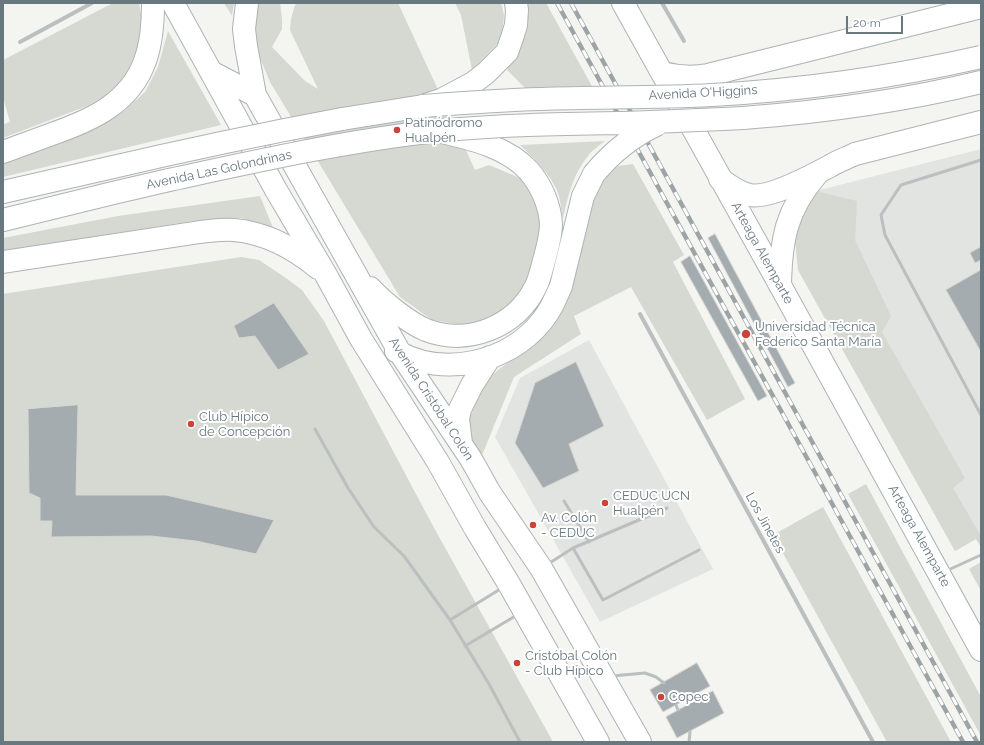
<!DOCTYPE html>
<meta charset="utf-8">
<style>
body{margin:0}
#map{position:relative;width:984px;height:745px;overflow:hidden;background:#f4f4f1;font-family:Raleway,sans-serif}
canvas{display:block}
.frame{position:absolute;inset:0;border:4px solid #67787e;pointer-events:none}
.scale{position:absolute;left:846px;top:16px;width:57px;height:18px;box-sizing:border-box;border:2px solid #67787e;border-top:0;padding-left:5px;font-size:12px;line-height:14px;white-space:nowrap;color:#67787e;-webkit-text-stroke:3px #fff;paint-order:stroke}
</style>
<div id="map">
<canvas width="984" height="745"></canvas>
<div class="frame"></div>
<div class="scale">20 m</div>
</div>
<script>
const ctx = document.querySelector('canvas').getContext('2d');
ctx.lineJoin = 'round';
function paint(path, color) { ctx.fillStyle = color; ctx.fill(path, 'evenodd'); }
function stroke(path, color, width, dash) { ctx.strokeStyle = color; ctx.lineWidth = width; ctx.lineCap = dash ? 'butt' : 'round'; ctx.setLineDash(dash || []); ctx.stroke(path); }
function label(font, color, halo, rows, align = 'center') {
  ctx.font = font + ' Raleway,sans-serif'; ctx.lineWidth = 4; ctx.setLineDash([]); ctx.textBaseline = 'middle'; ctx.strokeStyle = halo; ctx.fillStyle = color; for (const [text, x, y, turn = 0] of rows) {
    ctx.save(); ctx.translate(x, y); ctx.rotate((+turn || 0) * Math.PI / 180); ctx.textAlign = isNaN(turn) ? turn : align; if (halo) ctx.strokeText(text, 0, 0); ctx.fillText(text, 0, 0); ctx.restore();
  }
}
paint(new Path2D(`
 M981,149v398l-5,-8 -21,12 -157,-281 -3,-31 21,-48z
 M589,340l124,229 -113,53 -105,-185 25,-59z`), '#e2e4e2');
paint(new Path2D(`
 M113,3h26l4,22 -4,20 -12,30 -17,18 -23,13 -84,32v-14l7,-2 -7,-25v-37z
 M224,3h10l-2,13z
 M255,3h25l2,16v10l-10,18 33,34 13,8 -28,-59 1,-11 3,-11 2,-5h102l77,167 14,-5 38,16 10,17 3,18 -1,19 -4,24 -9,21 -7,14 -9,12 -12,8 -19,8 -17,3 -30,-5 -32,-23 -130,-215 -12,-29 -4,-26z
 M455,3h46l3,12 -2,24 -30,31 -11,-55z
 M524,3h22l47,85 -67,1 -19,-19 16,-39z
 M168,31l53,94 -218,52v-15l104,-40 18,-12 20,-18 13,-25z
 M605,141c-6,5 -13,9 -17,15 -15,18 -20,40 -25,62 -2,-8 -2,-17 -5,-25 -7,-19 -24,-34 -38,-48z
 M633,164l51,91 -11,7 72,137 -38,21 -76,-133 -57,29 7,18 -67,43 -36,88 -8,-20v-28l12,-32 16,-15 37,-27 38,-61 13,-70 11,-24 9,-11 12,-11z
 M816,191l41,10 -2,39 36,76 -9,16 83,146 -12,10 28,48v11l-5,-8 -21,12 -157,-281 -3,-31 7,-28z
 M260,196l13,32 -32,-10 -48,3 -190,30v-13l115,-22z
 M241,257l18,3 27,18 16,12 22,31 109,205 120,216h-550v-448z
 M866,484l115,213v39l-133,-242z
 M823,507l128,235h-64l-114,-207z
 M981,562v29l-12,-22z`), '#d5d9d1');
const building = new Path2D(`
 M715,234l80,149 -7,4 -80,-149z
 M981,247v13l-6,3 -5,-10z
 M690,256l77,140 -9,5 -77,-139z
 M981,270v82l-35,-62z
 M274,303l35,51 -31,16 -23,-34 -16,2 -5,-12z
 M576,362l28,64 -35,18 10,27 -36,17 -28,-45 20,-60z
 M78,405l-2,90h90l108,25 -18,34 -60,-13 -45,-5 -100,1 1,-16h-12v-23l-11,-5 -1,-84z
 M697,663l13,23 -47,26 -13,-22z
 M713,691l11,22 -47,25 -11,-21z`);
paint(building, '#a4acaf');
stroke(building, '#d6d5d4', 1);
const secondary = new Path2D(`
 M623,3l157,282 201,365
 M662,73c16,4 30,5 46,2l273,-68`);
const primary = new Path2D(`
 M173,3l103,187 50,85 35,64 77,123 37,66 34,56 89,158
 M247,3l-3,26 2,17 9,49
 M211,72l44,23 145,258 71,106 19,34 51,75 99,174
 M743,118c80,-6 160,-17 238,-36
 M342,119l81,-13 18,-6 32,-17 13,-10 21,-21 5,-14 4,-13 1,-15 -1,-7
 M3,152c16,-6 33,-12 49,-18 40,-14 78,-31 93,-73 7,-19 8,-39 8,-58
 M720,179c9,6 18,14 30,16 20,4 61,-19 80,-29 8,-5 17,-8 25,-12l126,-32
 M3,192l97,-22
 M3,220l110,-27 56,-13
 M3,262l197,-30c11,-1 23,-3 34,-2 32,3 60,18 84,38
 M780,285c1,-46 6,-75 37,-111
 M370,288c13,14 39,35 56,42 42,16 89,-3 109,-42 5,-9 7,-21 10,-31 3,-11 6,-22 6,-33 -1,-19 -10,-39 -22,-53 -22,-24 -57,-32 -87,-39
 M396,351c48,27 112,12 146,-30 9,-11 14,-23 19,-35l22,-90 11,-22
 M461,443l-3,-24 2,-10 12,-24 18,-28`);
stroke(secondary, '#acb3b5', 24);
stroke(primary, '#aeb3b5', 24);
stroke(new Path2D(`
 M981,160l-80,25 -20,30 4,20 96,180
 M315,429l33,59 26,39 30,29 46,64 39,64 31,58
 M564,501l25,41
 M573,548l30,52 96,-50
 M548,564l25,-16 94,-40
 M946,571l35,-16
 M450,620l52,-32
 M465,646l52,-31
 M612,676l33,-3 11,4 8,6
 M676,705l2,5
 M689,742l1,-10`), '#babfc0', 3);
stroke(new Path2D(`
 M662,3l22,38
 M20,42l72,-39
 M640,314l233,428`), '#babfc0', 4);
stroke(secondary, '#fff', 22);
stroke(primary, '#fff', 22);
const rail = new Path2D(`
 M557,3l406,739
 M571,3l406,739`);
stroke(rail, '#9ca4a6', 4.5);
stroke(rail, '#fff', 3, [9]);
const primaryBridge = new Path2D(`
 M423,106c39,-3 78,-6 118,-7 57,-2 114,-1 171,-4 91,-5 181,-18 269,-38
 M100,170c81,-19 161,-36 242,-51
 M594,174c18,-22 38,-38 64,-50
 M169,180c88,-19 177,-39 267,-49 61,-6 122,-7 184,-8 41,-1 82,-3 123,-5`);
stroke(primaryBridge, '#aeb3b5', 24, []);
stroke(primaryBridge, '#fff', 22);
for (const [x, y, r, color] of [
 [397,130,4,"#cc433a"],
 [746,334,5,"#cc433a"],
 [191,424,4,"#cc433a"],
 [605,503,4,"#cc433a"],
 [533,525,4,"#cc433a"],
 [517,663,4,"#cc433a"],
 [661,697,4,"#cc433a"]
]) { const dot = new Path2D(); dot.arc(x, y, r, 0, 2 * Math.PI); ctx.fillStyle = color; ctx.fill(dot); stroke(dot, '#fff', 1.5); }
label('13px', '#67787e', '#fff', [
 ["Avenida O'Higgins",703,93,-3],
 ["Avenida Las Golondrinas",219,170,-12],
 ["Arteaga Alemparte",762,253,61],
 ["Avenida Cristóbal Colón",431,399,57],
 ["Los Jinetes",765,523,61],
 ["Arteaga Alemparte",919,536,61]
]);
label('13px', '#67787e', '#fff', [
 ["Patinódromo",405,123],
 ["Hualpén",405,138],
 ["Universidad Técnica",755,327],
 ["Federico Santa María",755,342],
 ["Club Hípico",199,417],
 ["de Concepción",199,432],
 ["CEDUC UCN",613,496],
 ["Hualpén",613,511],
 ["Av. Colón",541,518],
 ["- CEDUC",541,533],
 ["Cristóbal Colón",525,656],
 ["- Club Hípico",525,671],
 ["Copec",669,697]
], 'left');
</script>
